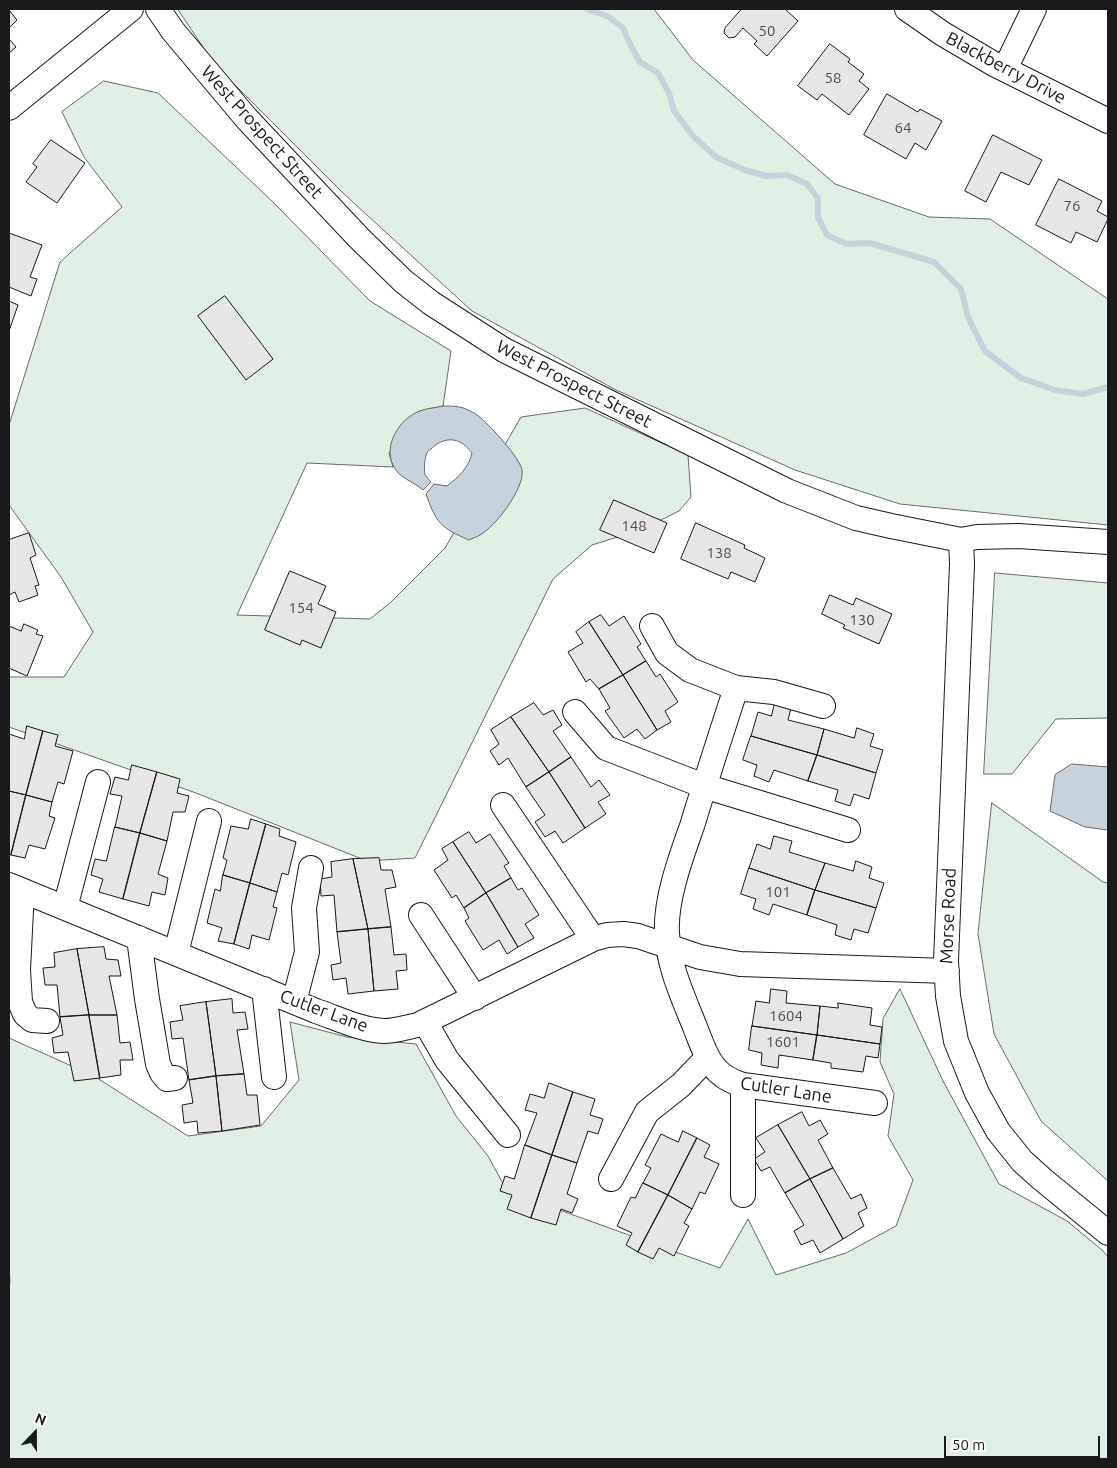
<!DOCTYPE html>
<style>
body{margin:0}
#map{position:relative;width:1117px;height:1468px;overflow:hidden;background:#fff;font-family:Ubuntu,sans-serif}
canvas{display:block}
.frame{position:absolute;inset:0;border:10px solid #1a1a1a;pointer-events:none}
.north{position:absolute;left:10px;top:1408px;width:50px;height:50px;-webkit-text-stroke:4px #fff;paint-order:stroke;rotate:22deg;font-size:14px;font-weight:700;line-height:20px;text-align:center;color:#1a1a1a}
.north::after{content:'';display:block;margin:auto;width:18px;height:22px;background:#1a1a1a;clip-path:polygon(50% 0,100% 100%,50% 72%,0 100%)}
.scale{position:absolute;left:944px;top:1436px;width:156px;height:22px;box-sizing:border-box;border:2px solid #1a1a1a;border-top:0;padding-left:6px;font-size:15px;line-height:18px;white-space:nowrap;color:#1a1a1a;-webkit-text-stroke:4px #fff;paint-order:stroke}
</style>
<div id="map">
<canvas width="1117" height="1468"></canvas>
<div class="frame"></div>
<div class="north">N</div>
<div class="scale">50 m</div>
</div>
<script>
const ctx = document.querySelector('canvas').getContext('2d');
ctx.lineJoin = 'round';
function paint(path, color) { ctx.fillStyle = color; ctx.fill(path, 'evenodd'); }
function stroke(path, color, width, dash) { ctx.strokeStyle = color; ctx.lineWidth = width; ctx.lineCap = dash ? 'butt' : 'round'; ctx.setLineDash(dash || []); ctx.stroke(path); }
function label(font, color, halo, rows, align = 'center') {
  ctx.font = font + ' Ubuntu,sans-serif'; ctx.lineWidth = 4; ctx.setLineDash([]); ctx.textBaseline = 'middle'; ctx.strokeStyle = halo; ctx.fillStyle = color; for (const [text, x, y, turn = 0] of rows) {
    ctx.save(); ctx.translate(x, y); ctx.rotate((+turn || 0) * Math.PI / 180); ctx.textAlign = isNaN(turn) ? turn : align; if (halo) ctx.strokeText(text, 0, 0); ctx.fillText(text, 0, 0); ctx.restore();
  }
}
const green = new Path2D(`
 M178,9h476l39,51 142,124 94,33 61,2 118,80v226l-208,-21 -105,-34 -179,-80 -144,-79 -128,-117 -129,-129z
 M104,81l54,12 116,110 96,98 81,50 -8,55 -24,5 -30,42 4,14 -86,-4 -70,152 133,4 21,-17 54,-54 76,-131 64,-9 103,47 3,42 -12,14 -36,18 -51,16 -39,34 -138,279 -48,3 -171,-68 -187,-66v-50h55l29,-45 -32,-55 -52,-72v-80l51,-163 62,-55 -38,-50 -22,-45z
 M995,573l113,10v135l-52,1 -44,55h-28z
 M992,803l111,79 5,1v298l-67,-60 -47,-87 -16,-100z
 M900,989l43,92 56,103 68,37 35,29 6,7v202h-1099v-177l1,1 -1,-16v-229l85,38 94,60 73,-10 38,-46 -9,-58 57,15 69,7 40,72 32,40 19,35 213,77 28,-49 28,56 70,-22 50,-27 17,-46 -25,-44 6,-42 -14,-32 3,-43z`);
paint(green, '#e0efe3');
stroke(green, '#6a6a6a', 1);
const water = new Path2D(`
 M443,406c8,0 16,0 23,3 5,2 12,6 16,10 9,8 38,39 40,51 3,18 -27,57 -42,65 -3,2 -7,3 -11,5 -28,-12 -33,-17 -43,-46l8,-10 13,2c12,-9 22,-19 25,-33 -11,-15 -24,-17 -38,-7 0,1 -6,5 -6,5 -4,7 -4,17 -3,24l6,7 -8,8c-10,-9 -25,-12 -30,-25 -10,-20 7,-47 27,-54 7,-3 16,-3 23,-5z
 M1072,764l36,3v63l-23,-3 -35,-16 5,-36z`);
paint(water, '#c6d2dc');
stroke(water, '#6a6a6a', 1);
stroke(new Path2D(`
 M587,9l22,8 14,11 8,18 9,16 18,11 11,20 5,18 19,25 23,21 29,13 21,6 21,-1 20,9 11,14v19l9,18 20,9 23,-1 64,19 27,27 7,28 17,34 36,27 34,12 28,4 25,-7`), '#c6d2dc', 6);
const building = new Path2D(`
 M742,9h43l13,12 -31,35 -13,-12 3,-3 -14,-13 -8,9 -6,1 -5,-5 1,-5z
 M9,10l8,10 -8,8z
 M9,39l7,8 -7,6z
 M830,44l20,15 -2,3 16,12 -5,7 10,8 -20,26 -27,-21 -5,6 -19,-14z
 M887,94l31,18 2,-3 22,12 -16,29 -11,-7 -9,16 -42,-24z
 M993,135l49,25 -13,25 -28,-13 -15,30 -21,-11z
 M51,140l34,23 -28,40 -31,-21 11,-15 -4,-3z
 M1059,179l43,22 -5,10 11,6v2l-11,23 -21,-10 -5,11 -35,-18z
 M9,233l33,12 -12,32 7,2 -6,17 -22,-9z
 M225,296l48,63 -27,21 -48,-64z
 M9,301l9,4 -9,26z
 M614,500l53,23 -13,30 -54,-23z
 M696,523l49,22 -1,3 21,10 -10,24 -24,-10 -3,7 -47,-20z
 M29,533l7,22 -6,3 9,27 -4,1 3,9 -19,7 -4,-10 -6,3v-55z
 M290,571l36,15 -8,18 18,8 -15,36 -19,-8 -2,5 -35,-15z
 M830,595l23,10 3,-7 36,16 -13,30 -36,-16 2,-3 -23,-11z
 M601,615l8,11 15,-10 17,28 -4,3 9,14 -23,14 -34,-53z
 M589,622l34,53 -24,14 -9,-10 -4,3 -18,-30 15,-9 -7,-11z
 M24,624l14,6 -2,4 7,2 -16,40 -18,-8v-42l12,5z
 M646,661l10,16 4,-3 18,28 -13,9 6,11 -14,8 -34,-55z
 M623,675l34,55 -12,9 -8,-10 -13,9 -19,-27 5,-3 -11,-19z
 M534,703l9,12 10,-5 9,15 -9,6 18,26 -22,15 -38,-55z
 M775,703l16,5 -3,12 36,9 -7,26 -66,-19 7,-24 13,4z
 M511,717l38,55 -23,15 -18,-29 -9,7 -9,-14 9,-7 -8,-14z
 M27,726l16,5 -17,64 -17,-4v-57l15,5z
 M857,728l17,6 -4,12 13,4 -7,23 -59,-18 7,-26 30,9z
 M43,731l15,4 -3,11 18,5 -9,33 -6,-2 -6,20 -26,-7z
 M751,736l66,19 -9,26 -34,-11 -5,12 -15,-6 3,-11 -14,-5z
 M817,755l59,18 -7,26 -15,-5 -4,12 -15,-5 3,-11 -30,-9z
 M571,757l20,30 8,-7 11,15 -12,7 8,12 -21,14 -36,-56z
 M132,765l25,7 -17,61 -25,-6 7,-31 -12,-2 5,-17 13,3z
 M157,772l23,7 -3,14 12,3 -4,16h-12l-6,29 -27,-8z
 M549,772l36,56 -22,15 -8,-12 -10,6 -10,-15 10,-7 -19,-28z
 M9,791l17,4 -15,60 -2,-1z
 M26,795l26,7 -3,14 6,2 -10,31 -16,-4 -4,13 -14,-3z
 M251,819l15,5 -16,59 -27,-8 4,-15 -4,-2 8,-32 17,3z
 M266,824l14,5 -1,7 17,6 -8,33 -6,-2 -5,19 -27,-9z
 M115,827l25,6 -17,66 -24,-7 4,-13 -12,-4 4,-16 11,2z
 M469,832l7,11 14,-9 19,29 -5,3 7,12 -25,15 -33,-51z
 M140,833l27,8 -9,33 10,4 -3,17 -13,-3 -3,14 -26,-7z
 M774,836l18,5 -3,11 36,11 -10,27 -66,-22 8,-24 13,5z
 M453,842l33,51 -22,15 -8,-13 -4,3 -18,-28 14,-10 -6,-11z
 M379,858l2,12h11l4,17 -11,2 6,38 -23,2 -15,-70z
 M353,859l15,70 -31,3 -3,-37 -13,1 -1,-17 12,-2 -1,-15z
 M856,861l16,6 -3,11 15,5 -8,25 -61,-18 10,-27 28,8z
 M749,868l66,22 -8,25 -34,-11 -4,11 -16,-6 3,-10 -15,-5z
 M223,875l27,8 -16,61 -16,-3 4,-13 -15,-5 8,-34 5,2z
 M511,878l7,12 4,-2 17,27 -14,9 9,14 -16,9 -32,-54z
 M250,883l27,9 -4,15 4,1 -8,32 -17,-5 -3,14 -15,-5z
 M815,890l61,18 -8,25 -14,-4 -3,11 -16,-5 2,-10 -30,-10z
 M486,893l32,54 -11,7 -8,-14 -16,10 -18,-29 4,-3 -5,-10z
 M391,927l3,28 12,-1 1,16 -11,1 2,18 -24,2 -6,-62z
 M368,929l6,62 -26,3 -2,-16 -13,2 -2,-15 10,-2 -4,-31z
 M104,947l2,12 12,1 3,16h-12l8,39h-28l-12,-66z
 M77,949l12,66 -29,2 -3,-32h-12l-2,-17 12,-1 -1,-14z
 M771,989l16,2 -1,12 34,3 -3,29 -65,-9 4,-25 13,2z
 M232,999l1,14 12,-1 3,17 -11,1 7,44 -28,2 -10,-74z
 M206,1002l10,74 -27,4 -6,-42 -11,1 -2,-17 13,-2 -3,-14z
 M838,1003l34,5 -2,17 12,2 -2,17 -63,-9 3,-29 18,2z
 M89,1015l11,63 -26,3 -6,-29 -14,1 -2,-15 11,-3 -3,-18z
 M89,1015h28l3,28 10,-1 3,18h-13l1,15 -21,3z
 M752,1026l65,9 -4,25 -34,-5 -1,13 -17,-3 1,-12 -13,-3z
 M817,1035l63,9 -2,14 -12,-2 -3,16 -32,-4v-5l-18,-3z
 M244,1074l3,21h10l3,30 -38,6 -6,-55z
 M216,1076l6,55 -24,2 -1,-12 -13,2 -2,-18 11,-2 -4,-23z
 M549,1083l24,9 -21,63 -27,-10 12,-32 -12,-3 5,-16 14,4z
 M573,1092l22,7 -5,16 13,4 -5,15 -10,-3 -11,32 -25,-8z
 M802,1112l7,14 11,-6 8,14 -10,6 15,28 -23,11 -32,-54z
 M778,1125l32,54 -25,14 -15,-26 -9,4 -7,-12 11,-7 -9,-14z
 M683,1131l14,7 -29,57 -25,-12 8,-15 -6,-3 16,-31 17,8z
 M697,1138l13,7 -6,12 15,7 -14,30 -5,-2 -8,17 -24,-14z
 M525,1145l27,10 -21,63 -24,-9 5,-14 -12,-4 5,-15 9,3z
 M552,1155l25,8 -10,31 11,5 -6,14 -11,-4 -5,16 -25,-7z
 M833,1168l18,31 10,-5 6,14 -9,5 6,13 -21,13 -33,-60z
 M810,1179l33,60 -23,14 -7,-13 -12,5 -7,-14 10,-6 -19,-32z
 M643,1183l25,12 -30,57 -12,-7 6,-12 -15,-7 14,-29 4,1z
 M668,1195l24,14 -8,14 5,3 -15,30 -15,-8 -6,11 -15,-7z`);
paint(building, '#e6e6e6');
stroke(building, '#1a1a1a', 1);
const minor = new Path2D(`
 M158,9l15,22 74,88 111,118 45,44 28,22 73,47 283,141 69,27 35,8 70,14 16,-3 41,-1 90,6
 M907,9l36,25 51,30 114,57
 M1005,69l29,-60
 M9,108l122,-99
 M961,540l1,24 -16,397 2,35 8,45 21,52 21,38 24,30 20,18 66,54
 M652,626l15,27 23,17 46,18 38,4 49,14
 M736,688c-15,46 -30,92 -44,138 -11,31 -27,74 -25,107 1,32 16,64 28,94 11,28 16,49 48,58l132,18
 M575,712l31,36 98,38 144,44
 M503,805l90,134
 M9,885l307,126c21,7 45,19 68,20 11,0 23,-4 34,-6l175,-86 14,-4 16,-1 15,2 62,21 40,7 207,7
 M22,891l-4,79 2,32 5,12 7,6 15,1
 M65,908l33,-126
 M421,915l54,83
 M139,938l8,61 11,65 4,9 5,6 8,-1
 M176,953l33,-132
 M264,989l10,88
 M294,1002l13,-50 -3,-44 7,-40
 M425,1022l22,38 61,75
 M743,1085v110
 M611,1179l36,-67 34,-27 26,-27`);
stroke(minor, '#1a1a1a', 26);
stroke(minor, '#fff', 24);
label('15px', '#4d4d4d', null, [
 ["50",767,31],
 ["58",833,78],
 ["64",903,128],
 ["76",1072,206],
 ["148",634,526],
 ["138",719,553],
 ["154",301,608],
 ["130",862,620],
 ["101",778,892],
 ["1604",786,1016],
 ["1601",783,1042]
]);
label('18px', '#1a1a1a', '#fff', [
 ["Blackberry Drive",1006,68,28],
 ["West Prospect Street",262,132,48],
 ["West Prospect Street",574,384,27],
 ["Morse Road",948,916,-88],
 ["Cutler Lane",324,1011,20],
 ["Cutler Lane",786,1090,9]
]);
</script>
